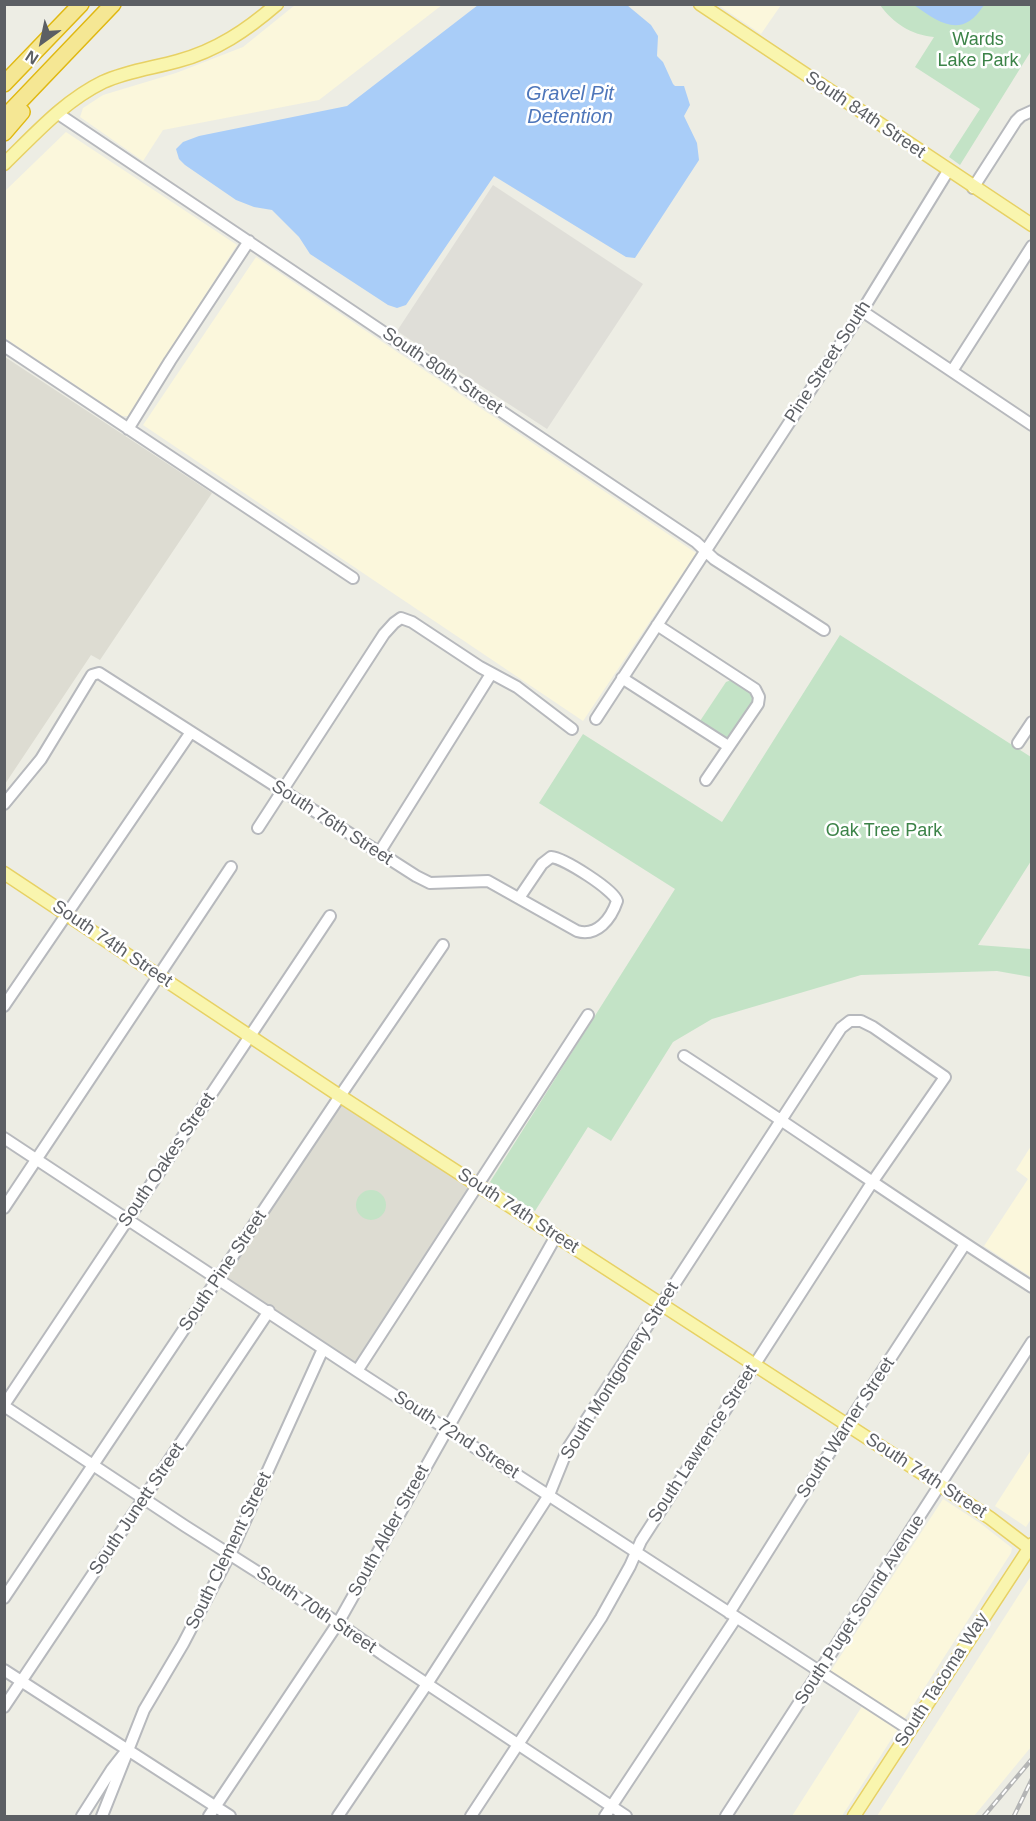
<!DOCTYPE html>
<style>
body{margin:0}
#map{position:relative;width:1036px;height:1821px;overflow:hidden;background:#edede4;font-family:Helvetica,sans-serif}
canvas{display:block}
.frame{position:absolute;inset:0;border:6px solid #5c5f64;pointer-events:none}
.north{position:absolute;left:12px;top:12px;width:60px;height:60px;-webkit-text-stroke:4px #fff;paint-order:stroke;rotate:213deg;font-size:16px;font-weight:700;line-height:24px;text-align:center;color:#5c5f64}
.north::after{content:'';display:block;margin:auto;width:21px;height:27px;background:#5c5f64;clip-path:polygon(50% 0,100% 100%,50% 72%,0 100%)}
</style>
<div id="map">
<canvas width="1036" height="1821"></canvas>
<div class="frame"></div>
<div class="north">N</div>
</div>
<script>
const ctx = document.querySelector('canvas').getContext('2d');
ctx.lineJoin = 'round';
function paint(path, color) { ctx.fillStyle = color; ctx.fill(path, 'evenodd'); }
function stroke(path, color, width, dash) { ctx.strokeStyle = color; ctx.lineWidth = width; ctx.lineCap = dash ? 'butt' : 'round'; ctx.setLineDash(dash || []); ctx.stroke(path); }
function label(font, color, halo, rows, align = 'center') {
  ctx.font = font + ' Helvetica,sans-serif'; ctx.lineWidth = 5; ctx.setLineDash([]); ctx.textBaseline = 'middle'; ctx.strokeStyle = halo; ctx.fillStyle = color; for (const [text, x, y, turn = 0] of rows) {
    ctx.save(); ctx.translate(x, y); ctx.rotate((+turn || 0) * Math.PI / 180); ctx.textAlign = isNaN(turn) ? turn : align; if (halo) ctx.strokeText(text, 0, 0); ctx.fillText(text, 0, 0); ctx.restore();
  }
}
paint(new Path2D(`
 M295,5h147l-123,95 -156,30 -20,31 -63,-44 3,-9 20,-13 73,-22 67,-26z
 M718,5h63l-20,29z
 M66,132l171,113 -109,171h-6l-117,-78v-147z
 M256,257l440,296 -113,168 -440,-296z
 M1031,1146v131l-47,-31 44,-67 -12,-9z
 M1031,1450v69l-5,8 -31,-21z
 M943,1499l37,24 32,25 -1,5 -169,263h-50l76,-119 -38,-25z
 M1031,1576v171l-57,69h-97z`), '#fbf7dc');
paint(new Path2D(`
 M493,185l150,99 -96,145 -150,-98z`), '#dfded8');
paint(new Path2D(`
 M5,357l207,136 -112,167 -9,-5 -86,129z
 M340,1096l137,90 -120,185 -139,-93z`), '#dddcd2');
paint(new Path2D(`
 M880,5h151v46l-71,114 -11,-8 31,-48 -65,-42 19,-30c-23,-2 -41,-14 -54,-32z
 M840,635l191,122v104l-53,84 53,4v28l-34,-6 -136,4 -149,44 -39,23 -62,99 -23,-14 -53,84 -45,-29 185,-293 -136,-86 44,-69 139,88z
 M731,680l19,13 3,7 -25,38 -4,1 -26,-15 28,-42z
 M356 1205a15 15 0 1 1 30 0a15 15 0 1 1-30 0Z`), '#c3e3c6');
paint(new Path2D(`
 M627,5l24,20 7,11 -1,20 6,6 10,22 2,2h9l6,19 -6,11 13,27 2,17 -64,98 -9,-1 -132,-81 -88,129 -9,3 -9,-3 -78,-51 -11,-17 -27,-27 -18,-3 -18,-7 -51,-35 -6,-6 -3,-10 7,-7 16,-6 148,-30 131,-101z
 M914,5h70c-22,34 -43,19 -70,0z`), '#a9cdf8');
const minor = new Path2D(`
 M57,113l639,429 18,17 110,71
 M973,188l43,-67 5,-5 11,-5
 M862,311l170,114
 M4,346l349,232
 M952,371l80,-125
 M128,429l42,-68 79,-120
 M657,625l98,64 4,8 -1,7 -52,76
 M622,678l106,68
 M596,719l266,-408 86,-140
 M1018,743l14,-21
 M4,804l37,-45 51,-84 7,-2 317,203 14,7 58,-2 89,50c20,6 34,-12 40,-30 -3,-11 -53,-43 -66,-44l-9,7 -23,34
 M258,828l126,-194 10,-11 7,-5 11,4 68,45 37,20 55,42
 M379,853l112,-179
 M4,1006l187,-274
 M684,1056c117,76 230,156 348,231
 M4,1138l353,233 553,359
 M4,1208l227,-341
 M357,1371l231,-356
 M4,1405l326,-489
 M4,1406l181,120 153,97 44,31 244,162
 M4,1598l336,-502 103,-151
 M729,1613l118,-188 118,-181
 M4,1670l226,146
 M4,1707l265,-396
 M82,1816l30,-47 11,-14
 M102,1816l42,-106 39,-66 47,-90 93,-205
 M209,1816l129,-193 218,-387
 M338,1816l89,-132 122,-189 19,-47 273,-420 9,-7h11l12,6 72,50 -72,104 -232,360 -11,25 -29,52 -130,198
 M605,1816l131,-198
 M726,1816l306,-474`);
const major = new Path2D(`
 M700,4l332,221
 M4,164c31,-30 60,-63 99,-82 24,-11 50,-14 75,-21 38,-10 69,-31 99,-57
 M4,873l336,223 600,389 50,33 42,32
 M854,1816l178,-272`);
const highway = new Path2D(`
 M4,84l77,-80
 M4,118l109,-114
 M4,133l18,-21`);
stroke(minor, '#b7b9bd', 14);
stroke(major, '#e7d164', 15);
stroke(highway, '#e0b811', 18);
stroke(minor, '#fff', 10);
stroke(major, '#f9f5ae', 12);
stroke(highway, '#f5e794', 15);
const rail = new Path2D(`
 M984,1816l48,-57
 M1014,1816l18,-37`);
stroke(rail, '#b4b5b5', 4.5);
stroke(rail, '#fff', 2, [7]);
label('18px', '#3c8348', '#fff', [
 ["Wards",978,40],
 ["Lake Park",978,61],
 ["Oak Tree Park",884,831]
]);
label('18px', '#5c5f64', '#fff', [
 ["South 84th Street",865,115,34],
 ["Pine Street South",828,362,-57],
 ["South 80th Street",442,371,34],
 ["South 76th Street",332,823,33],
 ["South 74th Street",112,944,34],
 ["South Oakes Street",167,1160,-56],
 ["South 74th Street",518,1211,33],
 ["South Pine Street",223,1271,-56],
 ["South Montgomery Street",620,1371,-58],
 ["South Warner Street",846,1428,-57],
 ["South 72nd Street",456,1435,33],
 ["South Lawrence Street",703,1444,-57],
 ["South 74th Street",926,1476,33],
 ["South Junett Street",137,1509,-56],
 ["South Alder Street",389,1531,-61],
 ["South Clement Street",229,1551,-64],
 ["South 70th Street",316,1610,34],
 ["South Puget Sound Avenue",860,1610,-57],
 ["South Tacoma Way",942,1680,-57]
]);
label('italic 20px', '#4e76ba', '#fff', [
 ["Gravel Pit",570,94],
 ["Detention",570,117]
]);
</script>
